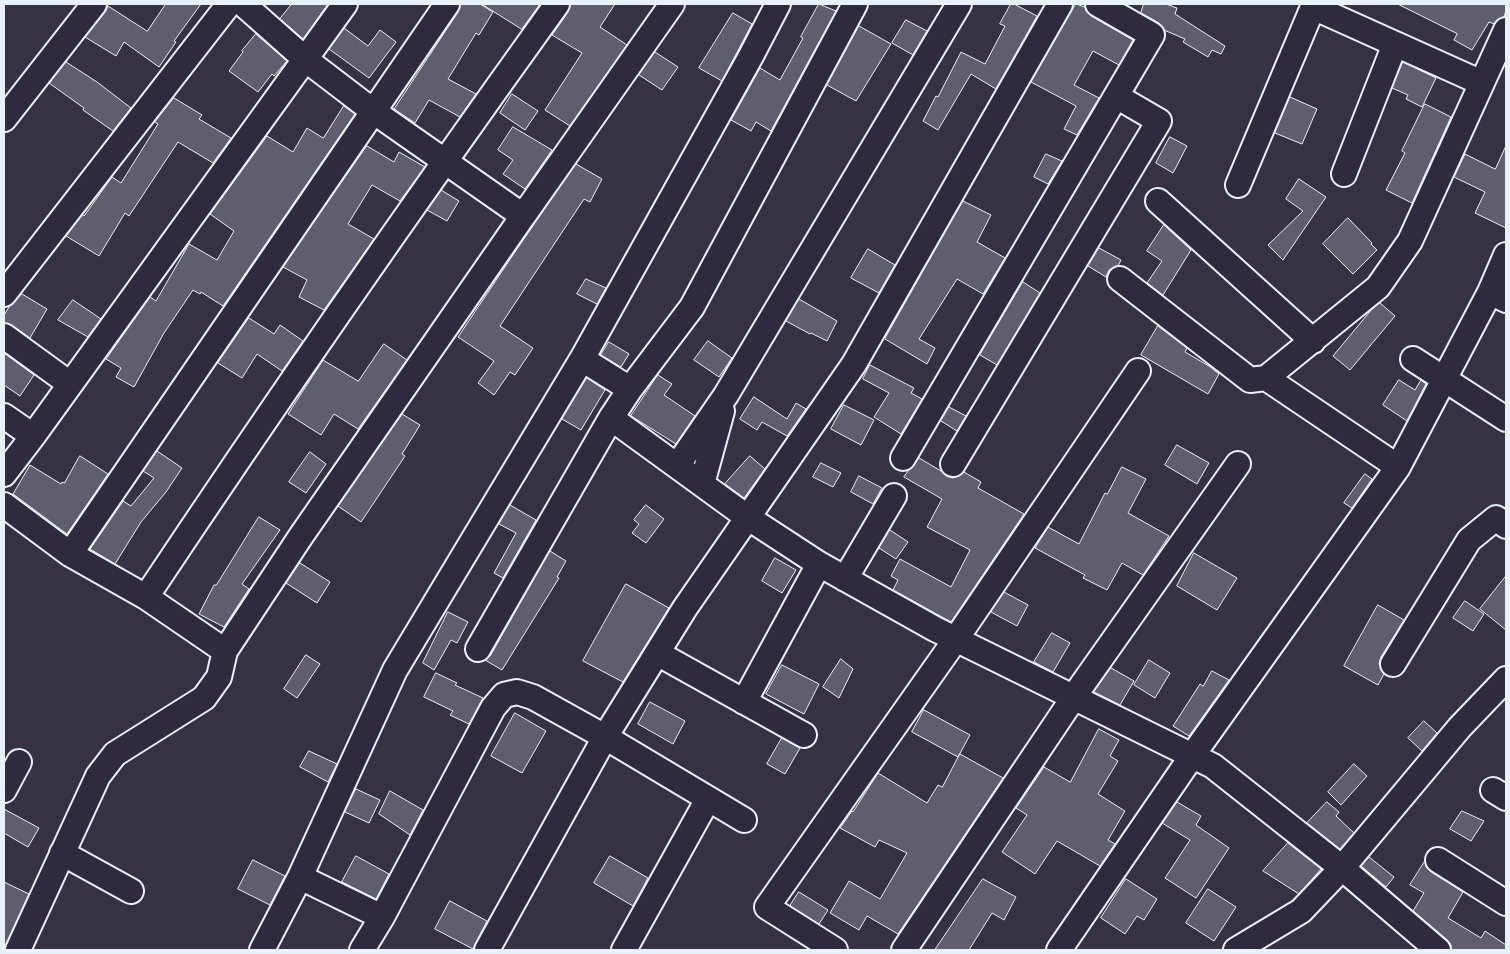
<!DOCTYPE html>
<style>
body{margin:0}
#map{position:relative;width:1510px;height:954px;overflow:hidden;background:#363244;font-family:Pangolin,sans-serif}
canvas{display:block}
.frame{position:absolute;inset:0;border:5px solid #e8f1f8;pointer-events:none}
</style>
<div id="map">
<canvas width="1510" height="954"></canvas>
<div class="frame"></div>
</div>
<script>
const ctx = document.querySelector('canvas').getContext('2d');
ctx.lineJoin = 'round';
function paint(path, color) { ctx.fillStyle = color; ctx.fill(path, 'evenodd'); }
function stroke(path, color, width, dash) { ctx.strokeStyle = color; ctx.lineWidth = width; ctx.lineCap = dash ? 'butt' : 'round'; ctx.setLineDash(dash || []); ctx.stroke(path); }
const building = new Path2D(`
 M166,4h35l-27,37 2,1 -17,25 -35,-25 -8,14 -31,-19 20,-25 3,-6 39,25z
 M292,4h36l-25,35 -23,-20z
 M461,4h19l13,8 -14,23 -3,-2 -28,46 28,15 -16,23 -31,-17 -14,23 -21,-14 64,-97z
 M482,4h58l-18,25z
 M570,4h45l-15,23 27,18 -57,81 -25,-16 37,-57 -30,-18 16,-23z
 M819,4l17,7 -65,120 -15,-9 -5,9 -20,-11 29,-52 20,12 23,-42 -2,-1z
 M1011,4h3l23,12 -41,73 -25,-15 -33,56 -15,-9 13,-25 2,1 23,-45 24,12 20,-38 -5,-2z
 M1076,4l9,3 1,4 5,5 42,24 -14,25 -26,-14 -19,34 25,13 -22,37 -13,-6 12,-23 -45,-24z
 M1144,4h22l11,4 -2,6 50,32 -4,8 -9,-4 -4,7 -25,-15 2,-3 -21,-9 -5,-7 -18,-10z
 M1398,4h108v6l-2,7 -6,2 -4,5 -5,-2 -17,28 -18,-10 3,-6z
 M733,13l19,11 -30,57 -23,-13z
 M906,20l21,11 -14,24 -21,-12z
 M859,26l32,18 -35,57 -29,-16z
 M344,28l24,18 12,-16 16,12 -27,36 -40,-29z
 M256,34l31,27 -13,15 -2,-2 -14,18 -29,-21 14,-19 -1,-1z
 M655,52l23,15 -16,23 -23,-15z
 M66,62l31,20 34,26 -18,23 -30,-21 1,-2 -35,-25z
 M1403,62l33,16 -14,29 -16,-8 2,-4 -16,-7z
 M512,94l26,17 -13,19 -25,-17z
 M1290,97l27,12 -15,35 -27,-11z
 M174,98l28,17 -3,4 32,19 -18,25 -35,-21 -49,74 -4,-3 -26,43 -33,-20 16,-21 2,1 28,-39 9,6 37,-59 -3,-2z
 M1425,104l26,13 -39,86 -26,-13 19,-37 -3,-2z
 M344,106l11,8 -132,192 -22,-14 -1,2 -7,-4 -29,43 -30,54 -18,-10 5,-9 -15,-9 44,-62 6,4 33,-57 28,16 17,-29 -24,-17 57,-78 26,16 14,-24 16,10z
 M513,127l39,23 -27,39 -22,-15 10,-14 -15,-10z
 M1170,137l17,9 -14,27 -17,-10z
 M367,146l27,16 5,-10 26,15 -25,34 -28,-16 -24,39 26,15 -50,71 -25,-13 8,-17 -24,-13z
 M1506,146v82l-31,-15 10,-21 -31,-15 11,-23 30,15z
 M1046,154l16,7 -14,23 -14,-7z
 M576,164l26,15 -12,23 -6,-3 -84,127 33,22 -18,27 -5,-3 -16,23 -16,-12 16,-22 -36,-24 59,-88z
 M1299,179l27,18 -43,63 -15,-15 35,-34 -17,-12z
 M441,190l18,11 -12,20 -20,-11z
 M963,201l28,14 -14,27 28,16 -22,36 -26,-15 -38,60 16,9 -8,16 -42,-25z
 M1348,218l24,25 -1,1 6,6 -24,24 -30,-30z
 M1164,225l27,25 -28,45 -16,-12 15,-22 -15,-10z
 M1099,248l22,12 -3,6 -9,4 -3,7 -18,-11z
 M868,249l27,16 -16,28 -28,-15z
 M586,279l20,9 -9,16 -20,-10z
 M1023,282l17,11 -43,72 -17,-10z
 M22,294l25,15 -17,29 -18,-13 -8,-2v-8l5,-8z
 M799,299l38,22 -10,20 -16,-8 -1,1 -24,-13z
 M73,300l28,19 -13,18 -30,-17z
 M1380,303l15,13 -45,54 -17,-14 39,-47z
 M249,318l25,16 6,-9 23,16 -21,30 -25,-17 -15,24 -24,-15z
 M1158,326l29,22 -2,4 24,14 10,8 -11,20 -67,-39z
 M708,341l24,17 -13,19 -25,-17z
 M609,342l20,12 -8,13 -20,-12z
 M384,344l23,16 -49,69 -24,-15 -13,21 -33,-21 35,-54 35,21z
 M4,353l30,22 -14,21 -16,-11z
 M870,365l44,23 -3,5 11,6 -21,35 -27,-17 15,-24 -26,-14z
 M658,375l14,9 -8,11 31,21 -19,28 -45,-28z
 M587,378l18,12 -24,40 -19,-11z
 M1399,380l16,10 6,-10 5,4 -19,37 -24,-16z
 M754,397l33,22 9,-16 10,6 -19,27 -25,-14 -5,8 -17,-11z
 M844,405l30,15 -13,25 -30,-16z
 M949,407l17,9 -9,15 -16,-10z
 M402,414l18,11 -18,29 3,2 -44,66 -23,-16z
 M1177,445l32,18 -12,21 -32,-19z
 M157,451l25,17 -16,24 -25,30 -26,42 -25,-15 33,-48 8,5 23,-28 -11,-7z
 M310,452l16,12 -20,29 -17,-11z
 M80,456l28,18 -41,60 -54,-40 17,-29 31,19 1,-2 2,1z
 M750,456l15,13 -21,29 -19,-14z
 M919,458l22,13 5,5 7,2 6,-2 5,-4 17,10 -3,6 46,26 -73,108 -58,-32 5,-10 -7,-4 9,-17 51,28 19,-37 -43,-23 15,-28 -38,-22z
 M821,463l20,10 -8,14 -20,-10z
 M1122,467l24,12 -18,34 41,23 -26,39 -21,-12 -15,27 -24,-12 2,-3 -50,-27 13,-21 31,17 26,-51 2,1z
 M1365,474l7,5 -20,29 -8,-5z
 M859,476l23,12 -9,16 -22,-12z
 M510,505l26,15 -33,58 -9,-5 22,-40 -17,-9z
 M646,505l18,14 -18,24 -14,-10 7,-9 -5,-4z
 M259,517l21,13 -38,54 7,5 -25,38 -25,-13 15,-29h2z
 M890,530l18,12 -12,17 -17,-11z
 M550,551l16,10 -9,16 2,1 -57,92 -17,-10 5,-4z
 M1194,553l43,25 -20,32 -40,-24z
 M775,558l21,12 -14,23 -20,-12z
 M300,563l30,19 -13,21 -31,-20z
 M1506,576v54l-26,-21z
 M626,584l43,24 -46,74 -40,-21z
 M1004,592l24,13 -11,21 -26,-14z
 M1465,601l19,13 -11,17 -20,-13z
 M1378,605l26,15 -23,37 -2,7 5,10 -6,11 -34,-19z
 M448,612l20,10 -11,21 -6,-3 -17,30 -11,-7z
 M1052,633l18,10 -17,29 -19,-10z
 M306,655l14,9 -23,34 -13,-9z
 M841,659l12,10 -14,29 -16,-11z
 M1149,660l21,13 -15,25 -21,-13z
 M782,665l37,19 -15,30 -38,-20z
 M1111,668l23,13 -14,24 -26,-13z
 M1212,671l17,9 -40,56 -16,-10 27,-42 3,2z
 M436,673l21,10 -2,2 28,13 -14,26 -19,-9 3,-4 -29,-14z
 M650,702l35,19 -12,23 -35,-20z
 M924,710l46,25 -12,22 -46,-25z
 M515,713l31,18 -24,42 -31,-17z
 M1424,721l13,12 -15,18 -14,-13z
 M1099,729l20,11 -9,16 8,5 -20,33 27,17 -17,29 7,4 -15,22 -43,-25 -22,33 -33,-22 25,-37 -11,-7 28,-41 26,15z
 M782,738l18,10 -15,26 -18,-10z
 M309,751l28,13 -9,18 -28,-15z
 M960,754l43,24 -105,156 -31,-18 -8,14 -29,-17 19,-32 31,18 27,-46 -28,-13 -4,7 -35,-19 12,-17 1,1 25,-39 49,30 11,-18 4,2z
 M1354,764l13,12 -26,29 -13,-13z
 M356,789l24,11 -11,23 -24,-11z
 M390,791l33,19 -13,25 -31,-21z
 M1177,802l24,14 -5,9 33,23 -33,50 -31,-20 25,-38 -28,-17z
 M1327,802l12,10 -3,4 18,17 -14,16 -33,-26z
 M4,809l35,19 -11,19 -24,-14z
 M1462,811l22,10 -13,20 -21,-12z
 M1288,843l33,26 -22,25 -36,-23z
 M356,856l33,18 -13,25 -34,-17z
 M610,856l38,22 -15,28 -39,-23z
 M1369,857l25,20 -8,10 -25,-21z
 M253,860l32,16 -15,29 -32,-16z
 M1425,861l1,6 5,5 32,20 -15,26 33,20 4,-7 21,14v5h-55v-5l-4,-5 -34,-29 11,-18 -14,-8z
 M983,879l33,18 -12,23 -12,-7 -23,37h-34z
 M1126,879l31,20 -13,21 -7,-4 -12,18 -24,-16z
 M4,882l25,12 -23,50 -2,6z
 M1208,889l28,18 -22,34 -28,-18z
 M799,892l29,18 -9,14 -29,-18z
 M450,901l37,20 -14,28 -38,-20z`);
paint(building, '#605e6e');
stroke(building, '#e8f1f8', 1);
const minor = new Path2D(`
 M243,4l62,55 68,52 150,105 149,-212
 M4,119l90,-115
 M1344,174l51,-130
 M1238,185l75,-178 169,76
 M1158,201l155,140
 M1506,255l-16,37 16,8
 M1120,279l130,101 16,-2 132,89
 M4,294l225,-290
 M4,336l66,48
 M1413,359l93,60
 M1266,378l112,-91 32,-46 96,-211
 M630,389l62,-82 163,-303
 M4,416l29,20 312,-432
 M611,418l136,99 72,47 116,65 278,137 129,102 96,82
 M903,458l249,-423 -54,-31
 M953,464l206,-343 -43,-25
 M677,466l49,-71 233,-391
 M4,474l29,-38
 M702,484l20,-73
 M4,505l66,49 76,43 79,54
 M70,554l377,-550
 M845,579l49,-83
 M146,597c133,-200 271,-398 411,-593
 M478,649l133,-231 19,-29 -48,-30
 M657,653l147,82
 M1393,664l76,-124 27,-22 10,8
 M744,702l75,-138
 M4,790l15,-28
 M1493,790l13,8
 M62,853l69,38
 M1438,860l68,43
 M300,877l82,40
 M18,950l80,-174 17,-22 89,-56 15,-21 6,-26 76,-115 222,-320
 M262,950l38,-73 95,-207 187,-311 169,-303 27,-52
 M362,950l20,-33 111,-209 11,-13 13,-3 16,5 72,40 139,83
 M487,950l118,-213 80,-129 169,-244 206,-360
 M624,950l84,-151
 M835,950l-68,-43 189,-268 182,-268
 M904,950l178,-265 156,-221
 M1059,950l133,-194 206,-289 92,-175
 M1236,950l65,-39 41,-43 118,-141 46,-48`);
stroke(minor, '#e8f1f8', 28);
stroke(minor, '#2f2a3d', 24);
</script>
